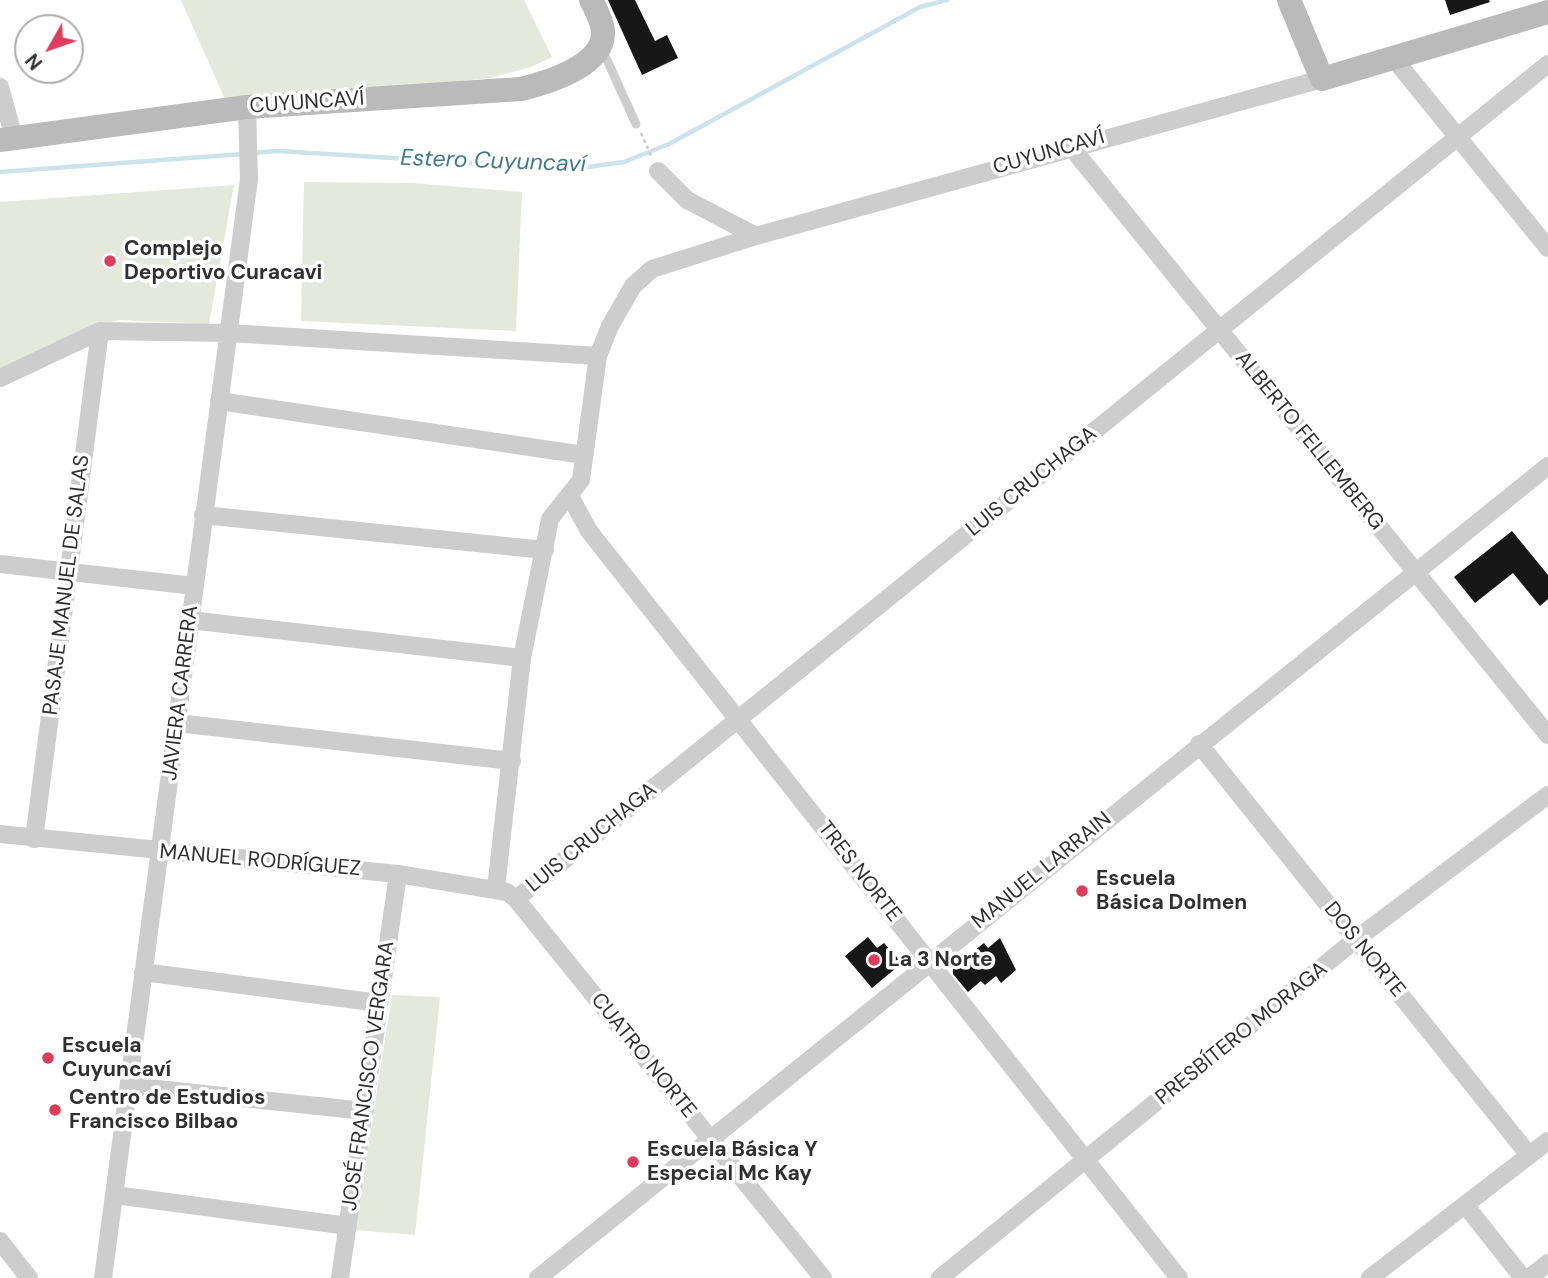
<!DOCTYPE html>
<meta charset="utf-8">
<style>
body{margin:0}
#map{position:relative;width:1548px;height:1278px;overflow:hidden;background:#fff;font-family:"DM Sans",sans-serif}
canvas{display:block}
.north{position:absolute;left:14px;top:14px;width:70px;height:70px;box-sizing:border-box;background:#fff;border:2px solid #acacac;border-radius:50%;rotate:230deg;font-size:19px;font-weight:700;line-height:28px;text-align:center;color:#303030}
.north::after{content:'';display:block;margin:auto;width:24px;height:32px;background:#dd3c5b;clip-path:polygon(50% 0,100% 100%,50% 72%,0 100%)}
</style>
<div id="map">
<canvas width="1548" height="1278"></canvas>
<div class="north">N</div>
</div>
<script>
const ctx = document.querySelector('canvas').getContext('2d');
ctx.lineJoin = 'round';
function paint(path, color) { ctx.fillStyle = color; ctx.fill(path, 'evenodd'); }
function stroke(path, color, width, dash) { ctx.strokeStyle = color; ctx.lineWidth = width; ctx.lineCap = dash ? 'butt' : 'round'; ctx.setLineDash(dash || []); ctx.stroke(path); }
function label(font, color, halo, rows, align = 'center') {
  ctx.font = font + ' "DM Sans",sans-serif'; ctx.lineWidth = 7; ctx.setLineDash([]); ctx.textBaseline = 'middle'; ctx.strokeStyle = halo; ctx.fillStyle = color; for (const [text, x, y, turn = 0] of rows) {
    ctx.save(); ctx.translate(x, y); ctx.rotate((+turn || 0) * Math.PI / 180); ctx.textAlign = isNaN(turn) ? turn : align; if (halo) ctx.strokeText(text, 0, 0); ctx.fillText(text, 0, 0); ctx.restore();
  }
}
paint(new Path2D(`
 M181,0h343l28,57 -21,10 -41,11 -262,28z
 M304,182l108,1 110,9 -6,139 -215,-10z
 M234,185l-25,139 -89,-4 -36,9 -84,40v-167z
 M392,995l48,2 -25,238 -60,-5z`), '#e5e9dc');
stroke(new Path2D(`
 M252,153l26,-2 295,18 51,-7 45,-18 251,-137 27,-7
 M0,172l243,-18`), '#cce3eb', 4.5);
paint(new Path2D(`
 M608,0h27l20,41 12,-6 11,23 -36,17z
 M1445,0h44l1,2 -40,13z
 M1512,531l36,44v24l-8,7 -27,-33 -38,30 -21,-26z
 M868,937l9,11 7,-5 18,20 -30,25 -27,-32z
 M1000,938l16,32 -15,13 -5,-7 -11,9 -4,-4 -13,11 -15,-18v-6l31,-25 4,5z`), '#171717');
stroke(new Path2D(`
 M641,133l10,23`), '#cacaca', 2.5, [3.5, 3.5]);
stroke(new Path2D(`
 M602,49l34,75`), '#cdcdcd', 9);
stroke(new Path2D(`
 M1395,60l153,188
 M0,87l14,51
 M1071,147l477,588
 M658,171l29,29 69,36
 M0,378l100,-47 129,2 369,23
 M219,401l365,54
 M570,496l19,35 590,747
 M203,515l342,35
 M0,564l194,22
 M189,620l333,38
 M177,723l335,38
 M1199,744l330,411
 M0,834l398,40 109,18 9,7 307,379
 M34,839l66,-508
 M496,888l26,-230 28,-139 31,-39 17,-124 12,-30 23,-40 19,-17 104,-33 566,-157
 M516,899l1032,-835
 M143,972l236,31
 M129,1086l236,25
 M115,1195l233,31
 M1466,1206l57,72
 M0,1241l29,37
 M103,1278l146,-1099 -2,-72
 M340,1278l58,-404
 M538,1278l1010,-812
 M940,1278l415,-338 193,-145
 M1370,1278l178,-137
 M1529,1278l19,-15`), '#cdcdcd', 18);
stroke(new Path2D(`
 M1289,0l33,79 226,-67
 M0,140l247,-33 274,-18c25,-6 84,-23 82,-58 -1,-11 -7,-21 -12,-31`), '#bababa', 24);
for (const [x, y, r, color] of [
 [110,261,7,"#dd3c5b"],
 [1082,891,7,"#dd3c5b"],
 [874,960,7,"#dd3c5b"],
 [48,1058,7,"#dd3c5b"],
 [55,1110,7,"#dd3c5b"],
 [633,1162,7,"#dd3c5b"]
]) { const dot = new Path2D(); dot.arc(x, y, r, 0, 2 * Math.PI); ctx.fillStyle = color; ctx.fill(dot); stroke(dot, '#fff', 2.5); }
label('21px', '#303030', '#fff', [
 ["CUYUNCAVÍ",307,103,-4],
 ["CUYUNCAVÍ",1049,153,-16],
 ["ALBERTO FELLEMBERG",1309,441,51],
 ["LUIS CRUCHAGA",1032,482,-39],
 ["PASAJE MANUEL DE SALAS",67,585,-83],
 ["JAVIERA CARRERA",181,693,-83],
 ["LUIS CRUCHAGA",592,838,-39],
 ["MANUEL RODRÍGUEZ",260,861,5],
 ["MANUEL LARRAIN",1042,871,-39],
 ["TRES NORTE",859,872,52],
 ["DOS NORTE",1364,950,51],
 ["PRESBÍTERO MORAGA",1242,1034,-39],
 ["CUATRO NORTE",643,1056,51],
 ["JOSÉ FRANCISCO VERGARA",369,1076,-82]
]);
label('bold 21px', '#303030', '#fff', [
 ["Complejo",124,249],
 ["Deportivo Curacavi",124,273],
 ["Escuela",1096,879],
 ["Básica Dolmen",1096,903],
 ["La 3 Norte",888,960],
 ["Escuela",62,1046],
 ["Cuyuncaví",62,1070],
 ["Centro de Estudios",69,1098],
 ["Francisco Bilbao",69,1122],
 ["Escuela Básica Y",647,1150],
 ["Especial Mc Kay",647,1174]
], 'left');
label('italic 23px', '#417a8f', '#fff', [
 ["Estero Cuyuncaví",493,162,2]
]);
</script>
